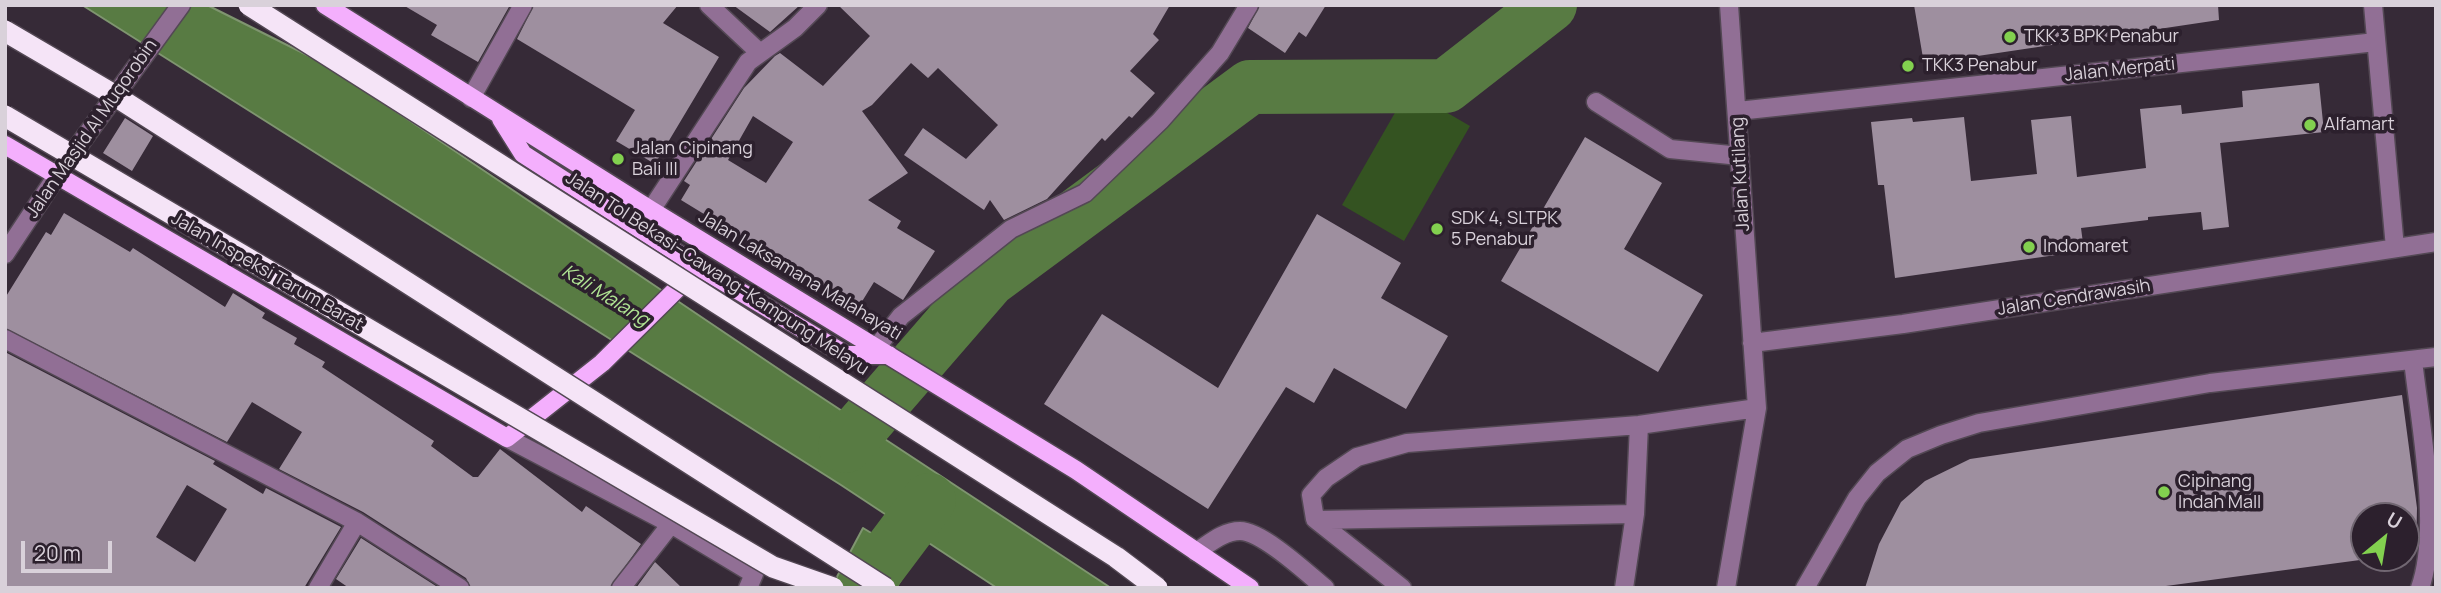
<!DOCTYPE html>
<meta charset="utf-8">
<style>
body{margin:0}
#map{position:relative;width:2441px;height:593px;overflow:hidden;background:#362a37;font-family:Manrope,sans-serif}
canvas{display:block}
.frame{position:absolute;inset:0;border:7px solid #d9d1da;pointer-events:none}
.north{position:absolute;left:2350px;top:502px;width:70px;height:70px;box-sizing:border-box;background:#2c202d;border:2px solid #716772;border-radius:50%;rotate:30deg;font-size:19px;font-weight:700;line-height:28px;text-align:center;color:#d9d1da}
.north::after{content:'';display:block;margin:auto;width:24px;height:32px;background:#82d04f;clip-path:polygon(50% 0,100% 100%,50% 72%,0 100%)}
.scale{position:absolute;left:21px;top:541px;width:91px;height:32px;box-sizing:border-box;border:4px solid #d9d1da;border-top:0;padding-left:9px;font-size:21px;line-height:24px;white-space:nowrap;color:#d9d1da;-webkit-text-stroke:5px #2c202d;paint-order:stroke}
</style>
<div id="map">
<canvas width="2441" height="593"></canvas>
<div class="frame"></div>
<div class="north">U</div>
<div class="scale">20 m</div>
</div>
<script>
const ctx = document.querySelector('canvas').getContext('2d');
ctx.lineJoin = 'round';
function paint(path, color) { ctx.fillStyle = color; ctx.fill(path, 'evenodd'); }
function stroke(path, color, width, dash) { ctx.strokeStyle = color; ctx.lineWidth = width; ctx.lineCap = dash ? 'butt' : 'round'; ctx.setLineDash(dash || []); ctx.stroke(path); }
function label(font, color, halo, rows, align = 'center') {
  ctx.font = font + ' Manrope,sans-serif'; ctx.lineWidth = 7; ctx.setLineDash([]); ctx.textBaseline = 'middle'; ctx.strokeStyle = halo; ctx.fillStyle = color; for (const [text, x, y, turn = 0] of rows) {
    ctx.save(); ctx.translate(x, y); ctx.rotate((+turn || 0) * Math.PI / 180); ctx.textAlign = isNaN(turn) ? turn : align; if (halo) ctx.strokeText(text, 0, 0); ctx.fillText(text, 0, 0); ctx.restore();
  }
}
paint(new Path2D(`
 M1408,90l62,36 -66,115 -62,-36z`), '#345321');
const water = new Path2D(`
 M82,5h125l120,60 462,311 322,212h-114l-156,-103z
 M863,528l51,31 -18,29h-65z`);
paint(water, '#587b43');
stroke(water, '#7f9570', 2);
stroke(new Path2D(`
 M845,446l144,-166 261,-193 196,-1 104,-81
 M863,588l66,-88`), '#587b43', 54);
paint(new Path2D(`
 M403,5h107l-32,57 -47,-27 6,-10z
 M534,5h144l-15,18 56,34 -64,107 -39,-23 19,-31 -118,-71z
 M733,5h67l-30,27z
 M838,5h332l-17,29 6,6 -29,31 25,22 -23,25 -3,-2 -24,25 -3,-3 -55,61 -43,21 -14,-20 -6,10 -80,-55 19,-27 43,31 32,-34 -60,-57 -10,10 -17,-15 -39,42 -10,6 46,62 -40,27 33,21 -4,7 38,23 -32,49 -29,-18 -16,26 -177,-108 9,-15 -6,-4 60,-93 31,-32 5,-3 43,33 47,-50zM753,116l40,26 -27,41 -38,-23z
 M1260,5h66l-20,32 -7,-5 -14,21 -37,-25z
 M1914,5h304l1,15 -295,44z
 M2319,83l5,49 -104,11 9,84 -26,3 -2,-18 -53,5v3l-67,8 3,23 -189,27 -11,-93h-6l-7,-63 41,-4 1,4 51,-5 7,64 66,-7 -6,-54 40,-4 6,61 69,-9 -6,-59 41,-4 1,9 61,-7 -1,-16z
 M125,118l28,18 -21,35 -29,-18z
 M1585,137l77,46 -38,66 79,46 -45,77 -157,-91z
 M64,213l66,39 3,-4 92,59 8,-14 32,20 -3,5 35,20 -3,6 31,18 -3,5 112,74 -3,5 42,31h5l22,-28 82,63 4,-6 55,38 -31,44h-139l-5,-10 -103,-66 -84,-43 23,-37 -50,-30 -25,40 -222,-114v-30l41,-66 5,3z
 M1317,214l84,49 -20,35 67,38 -42,73 -72,-41 -20,35 -28,-16 -78,122 -164,-105 58,-90 116,74z
 M5,352l210,109 -2,3 50,30 3,-6 75,39 -37,61h-299zM187,485l40,24 -32,53 -39,-25z
 M2402,395l15,113 -1,45 -10,1v-38h-42v42h11l-224,30h-286l14,-44 22,-42 24,-21 45,-22z
 M361,538l78,50h-90l-13,-9z
 M655,562l27,26h-46z`), '#9e8f9f');
const minor = new Path2D(`
 M709,5l51,48
 M2373,5l22,243
 M471,98l52,-93
 M1596,102l74,47 70,7
 M1738,111l638,-69
 M651,210l97,-148 47,-34 23,-23
 M5,254l53,-80 123,-169
 M5,339l352,183 103,66
 M1752,343l151,-19 533,-82
 M877,347l24,-31 110,-87 74,-36 75,-72 60,-68 29,-48
 M2413,360c7,64 28,169 7,228
 M507,438l164,86 83,50 -6,14
 M1317,520l318,-6
 M1196,552c13,-8 27,-21 44,-21 22,0 67,42 85,57
 M318,588l39,-66
 M621,588l50,-64
 M1402,588l-87,-69 -4,-24 15,-17 31,-21 50,-14 232,-18 118,-17
 M1624,588l11,-74 4,-89
 M1726,588l31,-180 -28,-403
 M1805,588l52,-90 20,-25 30,-24 34,-14 38,-12 231,-40 226,-26`);
const major = new Path2D(`
 M325,5l326,205 425,260 174,118
 M501,119l22,35 176,113 147,88h43
 M5,145l502,293 95,-75 97,-96`);
stroke(minor, '#534854', 21);
stroke(major, '#534854', 21);
stroke(minor, '#916f95', 18);
stroke(major, '#f4affd', 18);
const highwayBridge = new Path2D(`
 M249,5l867,552 41,31
 M5,31l104,61 776,496
 M5,116l768,451 60,21`);
stroke(highwayBridge, '#534854', 24, []);
stroke(highwayBridge, '#f5e4f7', 21);
for (const [x, y, r, color] of [
 [2010,37,7,"#82d04f"],
 [1908,66,7,"#82d04f"],
 [2310,125,7,"#82d04f"],
 [618,159,7,"#82d04f"],
 [1437,229,7,"#82d04f"],
 [2029,247,7,"#82d04f"],
 [2164,492,7,"#82d04f"]
]) { const dot = new Path2D(); dot.arc(x, y, r, 0, 2 * Math.PI); ctx.fillStyle = color; ctx.fill(dot); stroke(dot, '#2c202d', 2.5); }
label('18px', '#d9d1da', '#2c202d', [
 ["TKK 3 BPK Penabur",2024,37],
 ["TKK3 Penabur",1922,66],
 ["Alfamart",2324,125],
 ["Jalan Cipinang",632,149],
 ["Bali III",632,170],
 ["SDK 4, SLTPK",1451,219],
 ["5 Penabur",1451,240],
 ["Indomaret",2043,247],
 ["Cipinang",2178,482],
 ["Indah Mall",2178,503]
], 'left');
label('18px', '#d9d1da', '#2c202d', [
 ["Jalan Merpati",2120,70,-6],
 ["Jalan Masjid Al Muqorobin",92,129,-55],
 ["Jalan Kutilang",1741,174,-93],
 ["Jalan Inspeksi Tarum Barat",267,272,30],
 ["Jalan Tol Bekasi–Cawang–Kampung Melayu",717,274,33],
 ["Jalan Laksamana Malahayati",800,276,31],
 ["Jalan Cendrawasih",2074,298,-9]
]);
label('italic 19px', '#b1e694', '#2c202d', [
 ["Kali Malang",605,296,32]
]);
</script>
